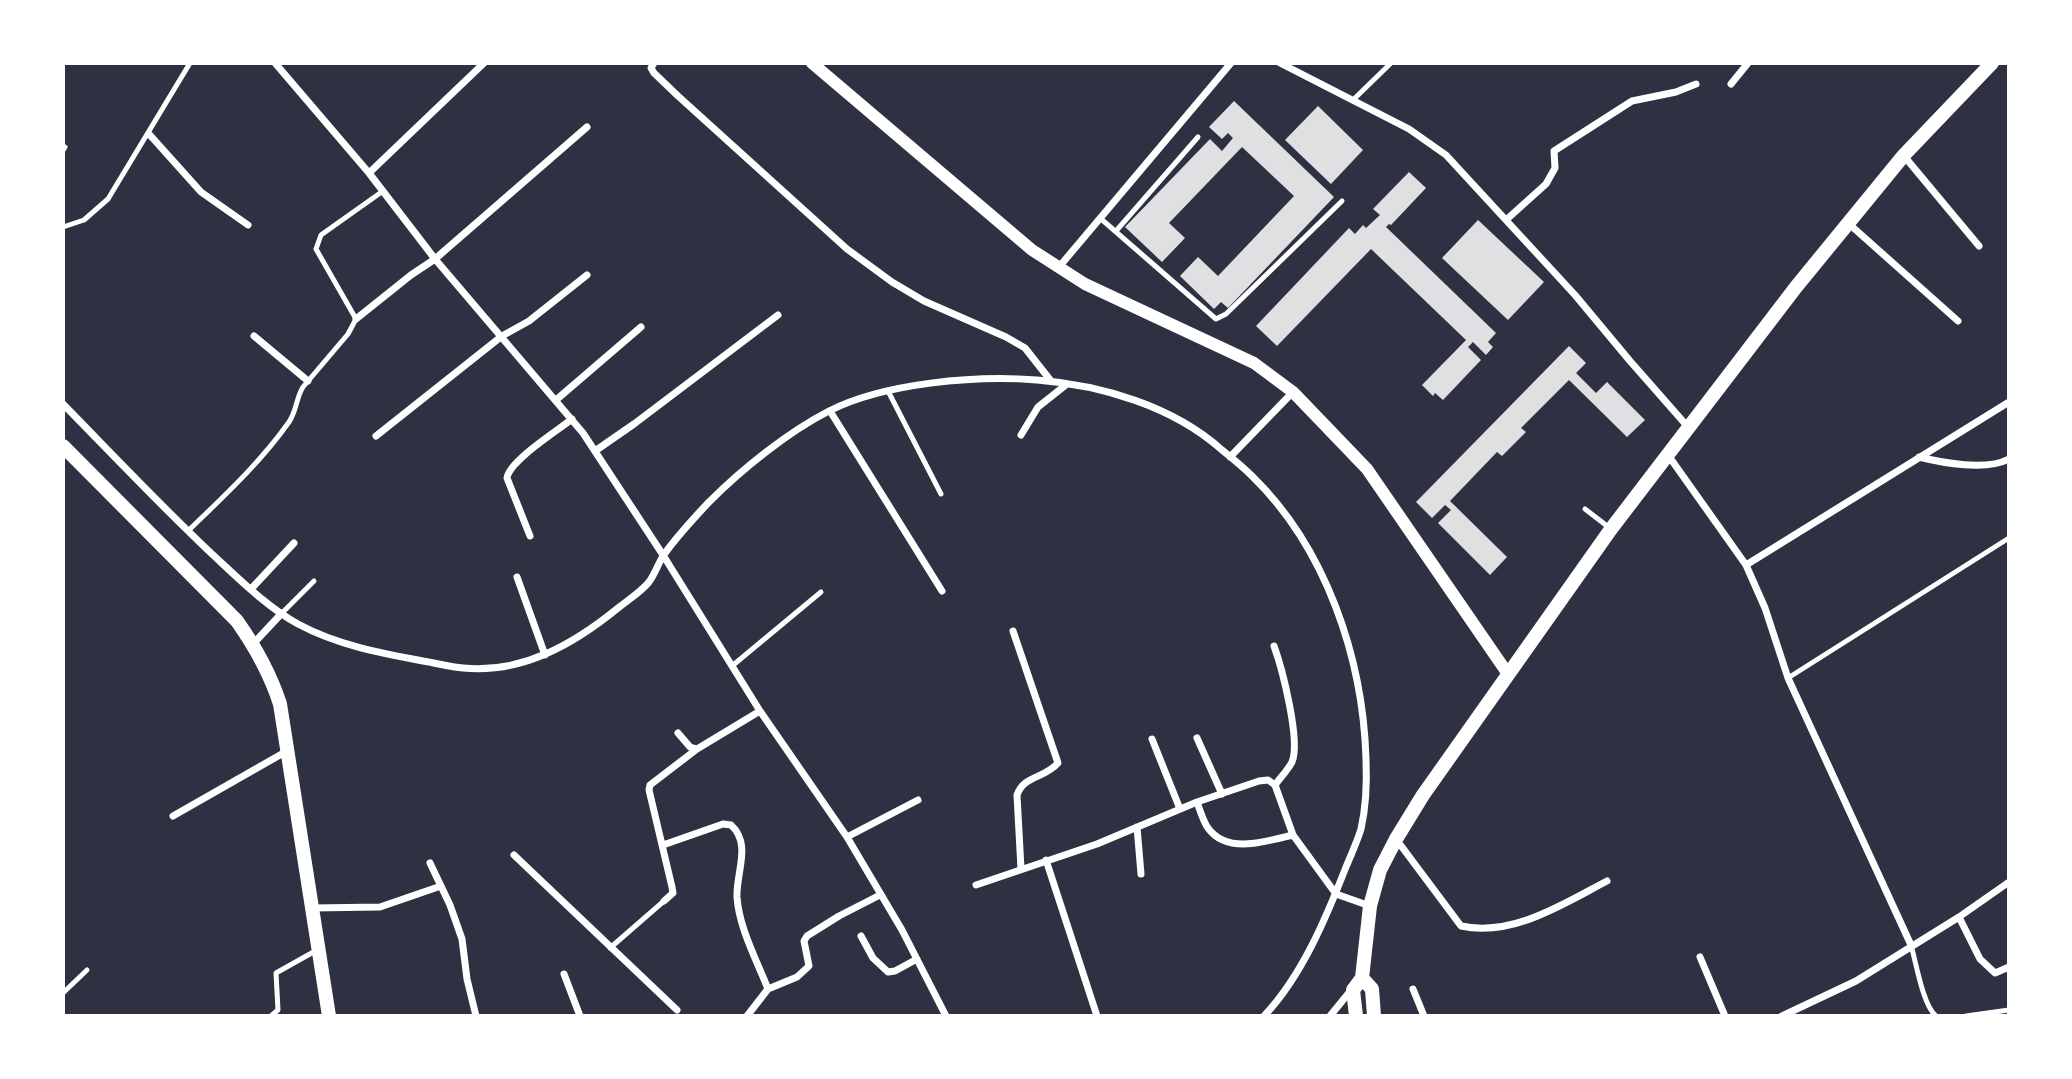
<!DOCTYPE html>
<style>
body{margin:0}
#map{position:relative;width:2072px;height:1079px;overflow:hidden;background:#2d3142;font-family:Lato,sans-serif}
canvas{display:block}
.frame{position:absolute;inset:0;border:65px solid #fff;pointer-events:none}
</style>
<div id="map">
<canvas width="2072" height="1079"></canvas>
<div class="frame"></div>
</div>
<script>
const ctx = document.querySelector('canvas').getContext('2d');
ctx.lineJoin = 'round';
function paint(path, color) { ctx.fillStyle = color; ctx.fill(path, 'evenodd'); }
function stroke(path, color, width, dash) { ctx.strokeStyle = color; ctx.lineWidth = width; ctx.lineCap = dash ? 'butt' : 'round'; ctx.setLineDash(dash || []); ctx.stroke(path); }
paint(new Path2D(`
 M1234,101l100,96 -106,111 -7,-6 -7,7 -34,-33 18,-19 20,19 76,-80 -52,-49 -73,76 16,15 -23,24 -37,-35 85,-88 12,12 11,-13 -5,-5 -6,6 -13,-12z
 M1318,106l45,44 -32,34 -46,-44z
 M1409,172l17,16 -35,37 -2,-1 -3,3 110,106 -8,9 5,5 -7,8 -13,-13 -5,5 13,13 -38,40 -8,-7 -2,3 -11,-11 44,-45 -95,-91 -94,97 -21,-20 93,-98 6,6 8,-9 3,3 14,-13 -7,-6z
 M1478,220l66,62 -36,38 -66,-62z
 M1569,346l17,17 -10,10 20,20 11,-11 38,38 -18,17 -58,-57 -48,48 5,4 -24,24 -5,-4 -47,49 57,56 -17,18 -52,-52 13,-13 -6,-5 -13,13 -16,-16z`), '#e0e0e3');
stroke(new Path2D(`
 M1353,100l38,-37
 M63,150l2,-3
 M1100,218l116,101 10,-5 116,-113
 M63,227l21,-7 24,-21 82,-136
 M1116,231l82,-94
 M888,391l53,103
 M1585,509l26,20
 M188,531c36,-35 72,-68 101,-109 8,-12 7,-24 14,-35l45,-53 8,-15 -40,-70 5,-14 62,-44
 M282,613l32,-32
 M732,666l89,-74
 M1788,678l221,-140
 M1911,945c5,17 12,61 25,71
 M610,948l54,-47
 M63,993l24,-23
 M271,1016l7,-6 -2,-37 41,-23
 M1966,1016l43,-6`), '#fff', 5);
stroke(new Path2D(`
 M275,63l94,110 66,86 148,174 80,122 97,156 87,126 55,93 44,86
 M654,63l-3,5 3,5 24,23 169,153 45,33 32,19 82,36 19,11 26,33
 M1280,63l129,66 37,26 129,140 55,66 58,66
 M1731,84l17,-21
 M149,134l52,58 47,33
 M1904,156l75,90
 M369,173l115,-110
 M1506,220l40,-36 9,-16 -1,-17 78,-50 44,-9 20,-8
 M1848,223l110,98
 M1059,267l172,-204
 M356,319l55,-44 24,-16 152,-132
 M254,336l54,45
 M556,400l85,-73
 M63,404c50,51 98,102 149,150 27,25 55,53 86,70 39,21 82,29 125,37 13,2 27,6 40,7 59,6 111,-24 155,-60 10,-8 23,-16 31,-26 6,-8 9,-18 14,-26 13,-19 31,-38 46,-54 33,-33 79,-70 120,-91 55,-28 147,-36 208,-31 64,5 136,26 185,70 10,8 21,17 30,26 74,72 111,182 114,283 1,23 0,48 -5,70 -4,13 -10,26 -15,38 -20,51 -44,109 -82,149
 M830,411l112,180
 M1021,435l17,-28 29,-23
 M376,436l126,-100 27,-15 58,-46
 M595,451l39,-27 144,-109
 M1668,455l78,110 19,43 23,70 123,267
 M1230,457l63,-65
 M1919,457c24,6 67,14 90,2
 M530,536l-23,-58c2,-17 50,-47 65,-59
 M1746,565l263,-163
 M517,577l28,78
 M251,589l43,-46
 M1013,631l45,132c-14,16 -34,12 -41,32l4,74
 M253,644l29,-31
 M1274,646c8,22 27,95 18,116 -4,8 -12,16 -17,23
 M678,733l12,14 7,2 63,-38
 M1197,738l25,56
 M1152,739l28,70
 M1197,802c3,8 6,19 11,26 19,27 60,13 85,7
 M173,816l114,-65
 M1137,827l4,47
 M847,837l71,-37
 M1396,839l65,87c52,11 102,-22 146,-45
 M663,845l60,-21 8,1c21,19 5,47 6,72 2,31 20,64 31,92l-21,27
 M514,855l163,155
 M1046,860l51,156
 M430,863l20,42 12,34 5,40 9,37
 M976,885l121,-41 100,-42 62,-21 9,-1 7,5 18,50 43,59 34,12
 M664,901l9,-8 -1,-6 -23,-97 1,-5 47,-36
 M313,908l67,-1 61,-21
 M1959,917l21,42 15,14 14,-6
 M861,936l12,22 15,14 7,-1 22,-12
 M1700,957l25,59
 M564,974l16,42
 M768,989l29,-12 12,-11 -5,-25 3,-5 32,-20 41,-21
 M1413,989l11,27
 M1330,1016l22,-27
 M1782,1016l74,-35 103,-64 50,-35`), '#fff', 7);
stroke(new Path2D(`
 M812,63l220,187 53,34 169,79 39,29 74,77 141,205`), '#fff', 12);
stroke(new Path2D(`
 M63,446l174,175c19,27 33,52 43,83l49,312
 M1362,978l10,11 2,27
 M1356,1016l-3,-26 9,-12 8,-72 10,-36 16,-31 27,-44 188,-266 185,-242 108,-132 88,-92`), '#fff', 14);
</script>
